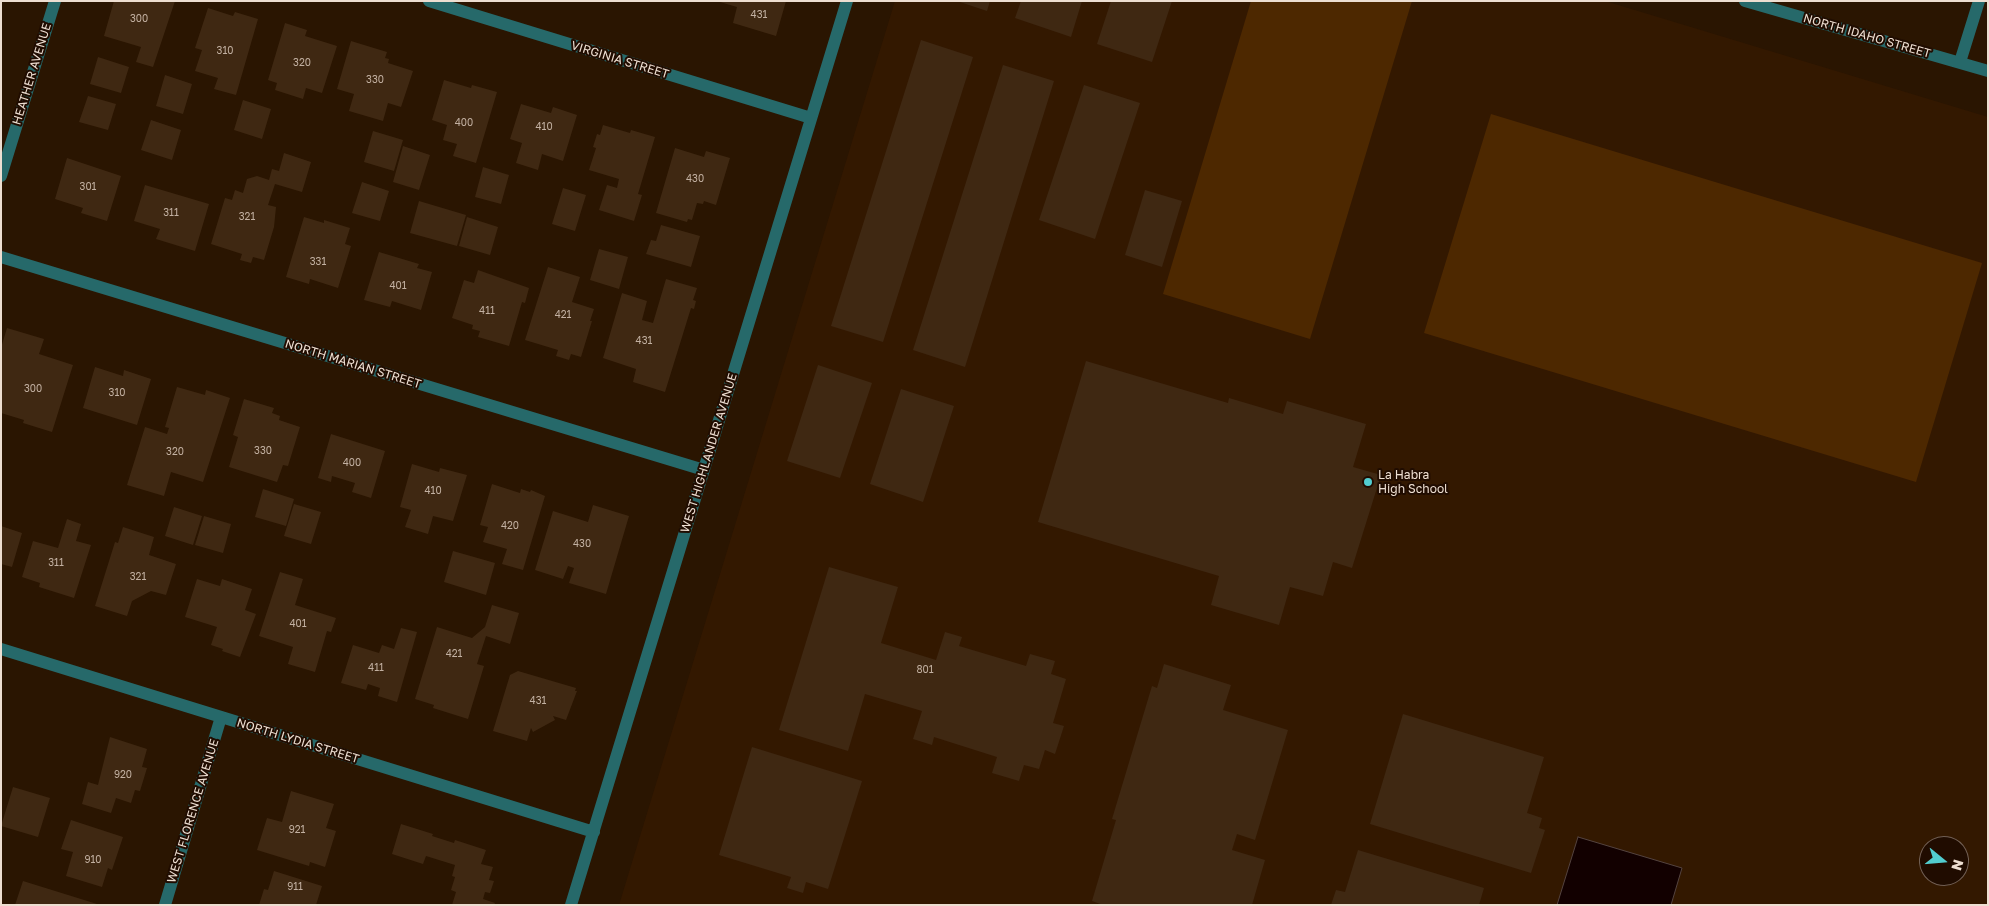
<!DOCTYPE html>
<html>
<head>
<meta charset="utf-8">
<style>
  body { margin:0 }
  #map { position:relative; width:1989px; height:906px; overflow:hidden; background:#2a1501; font-family:"Golos Text",sans-serif }
  canvas { display:block }
  .frame { position:absolute; inset:0; border:2px solid #edded1; pointer-events:none }
  .north { position:absolute; left:1919px; top:836px; width:50px; height:50px; box-sizing:border-box; background:#200c00; border:1px solid #726054; border-radius:50%; rotate:107deg; font-size:14px; font-weight:700; line-height:20px; text-align:center; color:#edded1 }
  .north::after { content:''; display:block; margin:auto; width:18px; height:22px; background:#52cdcf; clip-path:polygon(50% 0,100% 100%,50% 72%,0 100%) }
</style>
</head>
<body>
<div id="map">
<canvas width="1989" height="906"></canvas>
<div class="frame"></div>
<div class="north">N</div>
</div>
<script>
const ctx = document.querySelector('canvas').getContext('2d');
ctx.lineJoin = 'round';
function paint(path, color) { ctx.fillStyle = color; ctx.fill(path, 'evenodd'); }
const toPath = rows => new Path2D(rows.map(r => 'M' + r).join(''));
function stroke(path, color, width, dash) { ctx.strokeStyle = color; ctx.lineWidth = width; ctx.lineCap = dash ? 'butt' : 'round'; ctx.setLineDash(dash || []); ctx.stroke(path); }
function label(font, color, halo, rows, align = 'center') {
  ctx.font = font + ' "Golos Text",sans-serif'; ctx.lineWidth = 4; ctx.setLineDash([]); ctx.textBaseline = 'middle'; ctx.strokeStyle = halo; ctx.fillStyle = color; for (const [text, x, y, turn = 0] of rows) {
    ctx.save(); ctx.translate(x, y); ctx.rotate((+turn || 0) * Math.PI / 180); ctx.textAlign = isNaN(turn) ? turn : align; if (halo) ctx.strokeText(text, 0, 0); ctx.fillText(text, 0, 0); ctx.restore();
  }
}
paint(toPath([
  [895,1,1605,1,1988,117,1988,905,619,905],
  [1929,846,1959,846,1959,876,1929,876]
]), '#331800');
paint(toPath([
  [1251,1,1412,1,1310,339,1163,294],
  [1491,114,1982,263,1916,482,1424,333]
]), '#4d2800');
const water = toPath([
  [1578,837,1682,868,1671,905,1557,905,1578,837]
]);
paint(water, '#120000');
stroke(water, '#54433f', 1);
paint(toPath([
  [114,1,175,1,153,67,136,62,141,47,104,36],
  [786,1,776,36,733,23,737,7,720,2],
  [957,1,990,1,987,11],
  [1021,1,1082,1,1071,37,1015,18],
  [1111,1,1172,1,1152,62,1097,44],
  [208,8,233,16,235,12,258,19,236,95,214,89,218,78,195,71,202,50,195,48],
  [285,23,307,30,305,36,337,46,322,93,306,88,303,99,275,90,277,83,268,80],
  [921,40,973,57,883,342,831,326],
  [351,41,387,52,385,58,389,59,388,63,413,71,401,107,388,103,383,121,349,111,354,94,337,89],
  [98,57,129,67,121,93,90,84],
  [1003,65,1054,81,965,367,913,350],
  [165,75,192,84,183,114,156,106],
  [444,80,471,88,472,85,497,92,476,163,453,156,457,144,443,140,447,125,432,120],
  [1084,85,1140,103,1095,239,1039,220],
  [88,96,116,104,108,130,79,122],
  [243,100,271,109,262,139,234,130],
  [521,104,551,113,553,107,577,115,563,161,542,154,538,170,516,163,522,143,510,139],
  [151,120,181,130,172,160,141,150],
  [603,125,630,133,631,130,655,137,638,194,642,195,634,221,599,210,607,185,617,188,619,179,589,170,596,148,593,147,597,134,600,135],
  [373,131,403,140,394,171,364,162],
  [403,146,430,155,419,190,393,182],
  [675,148,704,157,706,151,730,158,716,205,704,201,703,204,697,203,692,220,688,219,687,222,656,213],
  [284,153,311,162,302,192,275,184,268,205,276,207,274,227,264,260,253,257,251,263,240,260,242,254,211,244,225,198,232,200,235,190,243,193,247,179,257,176,269,180,272,169,279,171],
  [67,158,121,176,107,221,81,213,83,208,55,199],
  [483,167,509,175,501,204,475,197],
  [362,182,389,191,380,221,352,213],
  [145,185,209,204,195,251,156,239,160,229,134,221],
  [563,188,586,195,575,231,552,224],
  [1145,190,1182,201,1162,267,1125,255],
  [419,201,466,215,457,246,410,233],
  [304,217,324,223,324,220,350,228,345,244,351,246,338,288,310,279,309,284,286,277],
  [467,217,498,227,490,255,459,246],
  [661,225,700,236,691,267,646,254,651,240,656,241],
  [599,249,628,257,619,289,590,280],
  [379,252,419,264,417,268,432,272,421,310,392,301,390,307,364,300],
  [548,267,580,277,572,302,594,309,590,321,592,321,581,357,571,354,569,360,556,356,558,350,525,340],
  [478,270,529,288,525,303,522,302,509,346,478,337,480,331,472,329,473,325,452,318,464,280,474,283],
  [666,279,697,288,693,300,696,301,694,309,691,308,665,392,633,382,636,369,603,358,622,293,647,301,642,320,653,323],
  [7,328,44,339,39,354,73,365,52,432,23,423,24,420,1,413,1,348],
  [1086,361,1228,403,1229,398,1283,414,1287,401,1366,424,1353,467,1381,475,1352,568,1333,562,1323,596,1290,587,1279,625,1211,605,1219,576,1038,522],
  [818,365,872,383,840,478,787,461],
  [95,367,123,376,124,370,151,379,137,425,83,408],
  [177,387,205,395,206,390,230,398,203,482,171,472,164,496,127,485,145,427,167,434,169,428,165,427],
  [901,389,954,406,923,502,870,484],
  [244,399,274,408,272,413,280,416,279,420,300,427,288,466,283,465,277,482,229,467,238,437,233,435],
  [331,434,385,451,371,498,352,492,355,483,332,476,331,482,318,478],
  [412,464,439,472,440,468,467,475,453,521,433,516,428,534,405,527,411,510,400,507],
  [492,484,520,493,521,489,530,492,531,490,545,496,523,570,502,564,507,549,483,542,488,527,480,525],
  [263,489,294,499,286,526,255,517],
  [294,504,321,512,311,544,284,536],
  [593,505,629,516,606,594,569,583,574,568,568,566,563,579,535,570,553,511,588,522],
  [174,507,202,516,193,545,165,536],
  [204,516,231,524,223,553,195,545],
  [67,519,81,524,76,541,91,545,74,598,39,587,40,583,22,577,33,541,58,548],
  [1,526,22,533,12,567,1,564],
  [123,527,154,537,149,555,176,564,166,595,151,591,132,601,127,616,95,606,115,542,118,543],
  [453,551,495,563,486,595,444,582],
  [829,567,898,587,881,643,936,660,945,632,962,637,959,646,1026,666,1030,654,1055,661,1051,674,1066,679,1053,723,1064,726,1055,754,1045,750,1039,769,1024,765,1019,781,992,773,997,757,934,737,932,745,913,739,922,711,865,694,848,751,779,730],
  [280,572,303,579,295,605,336,618,331,632,327,631,315,672,288,664,293,647,259,636],
  [197,579,220,586,222,579,252,589,245,610,256,614,240,657,222,651,223,649,211,645,217,627,185,617],
  [492,605,519,613,510,644,486,636,477,664,484,666,468,719,433,708,434,705,415,699,437,627,472,638,485,627],
  [401,628,417,632,397,702,378,696,380,688,368,684,366,690,341,683,353,645,379,653,382,645,394,649],
  [1164,664,1231,685,1223,710,1288,730,1255,840,1237,834,1232,850,1265,860,1252,905,1103,905,1092,901,1116,820,1112,819,1152,686,1157,688],
  [518,671,576,688,575,691,577,691,566,720,553,716,555,720,533,732,531,728,527,741,493,731,510,675],
  [1403,714,1544,757,1527,813,1542,818,1539,828,1545,830,1531,873,1370,824],
  [110,737,147,749,142,767,147,768,140,791,135,790,131,803,116,798,111,813,82,804,88,782,98,785],
  [752,747,862,781,828,889,806,882,803,893,787,888,791,877,719,855],
  [13,787,50,798,38,837,1,826],
  [291,791,334,804,326,828,336,831,325,867,310,862,309,866,257,850,267,818,282,822],
  [71,820,123,837,112,870,108,868,102,887,66,876,73,852,61,849],
  [401,824,433,834,432,836,454,843,455,840,486,850,481,864,493,867,489,880,494,881,490,893,485,892,483,899,495,903,494,905,452,905,456,892,451,890,455,877,452,876,455,865,426,856,423,864,392,854],
  [1358,850,1484,888,1479,905,1331,905,1336,890,1345,892],
  [274,871,322,886,316,905,259,905,264,889,268,890],
  [23,881,97,904,97,905,15,905]
]), '#3f2812');
stroke(toPath([
  [429,1,811,118],
  [1745,1,1988,71],
  [1960,62,1979,1],
  [1,176,55,1],
  [1,257,704,470],
  [1,649,594,832],
  [165,905,221,717],
  [571,905,847,1]
]), '#26696a', 12);
for (const [x, y, r, color] of [
  [1368,482,5,"#52cdcf"]
]) { const dot = new Path2D(); dot.arc(x, y, r, 0, 2 * Math.PI); ctx.fillStyle = color; ctx.fill(dot); stroke(dot, '#200c00', 2); }
label('10px', '#c2b0a1', null, [
  ["431",759,15],
  ["300",139,19],
  ["310",225,51],
  ["320",302,63],
  ["330",375,80],
  ["400",464,123],
  ["410",544,127],
  ["430",695,179],
  ["301",88,187],
  ["311",171,213],
  ["321",247,217],
  ["331",318,262],
  ["401",398,286],
  ["411",487,311],
  ["421",563,315],
  ["431",644,341],
  ["300",33,389],
  ["310",117,393],
  ["330",263,451],
  ["320",175,452],
  ["400",352,463],
  ["410",433,491],
  ["420",510,526],
  ["430",582,544],
  ["311",56,563],
  ["321",138,577],
  ["401",298,624],
  ["421",454,654],
  ["411",376,668],
  ["801",925,670],
  ["431",538,701],
  ["920",123,775],
  ["921",297,830],
  ["910",93,860],
  ["911",295,887]
]);
label('12px', '#edded1', '#200c00', [
  ["NORTH IDAHO STREET",1867,36,16],
  ["VIRGINIA STREET",620,60,17],
  ["HEATHER AVENUE",32,74,-73],
  ["NORTH MARIAN STREET",353,364,17],
  ["WEST HIGHLANDER AVENUE",709,453,-73],
  ["NORTH LYDIA STREET",298,741,17],
  ["WEST FLORENCE AVENUE",193,811,-73]
]);
label('12px', '#edded1', '#200c00', [
  ["La Habra",1378,475],
  ["High School",1378,489]
], 'left');
</script>
</body>
</html>
